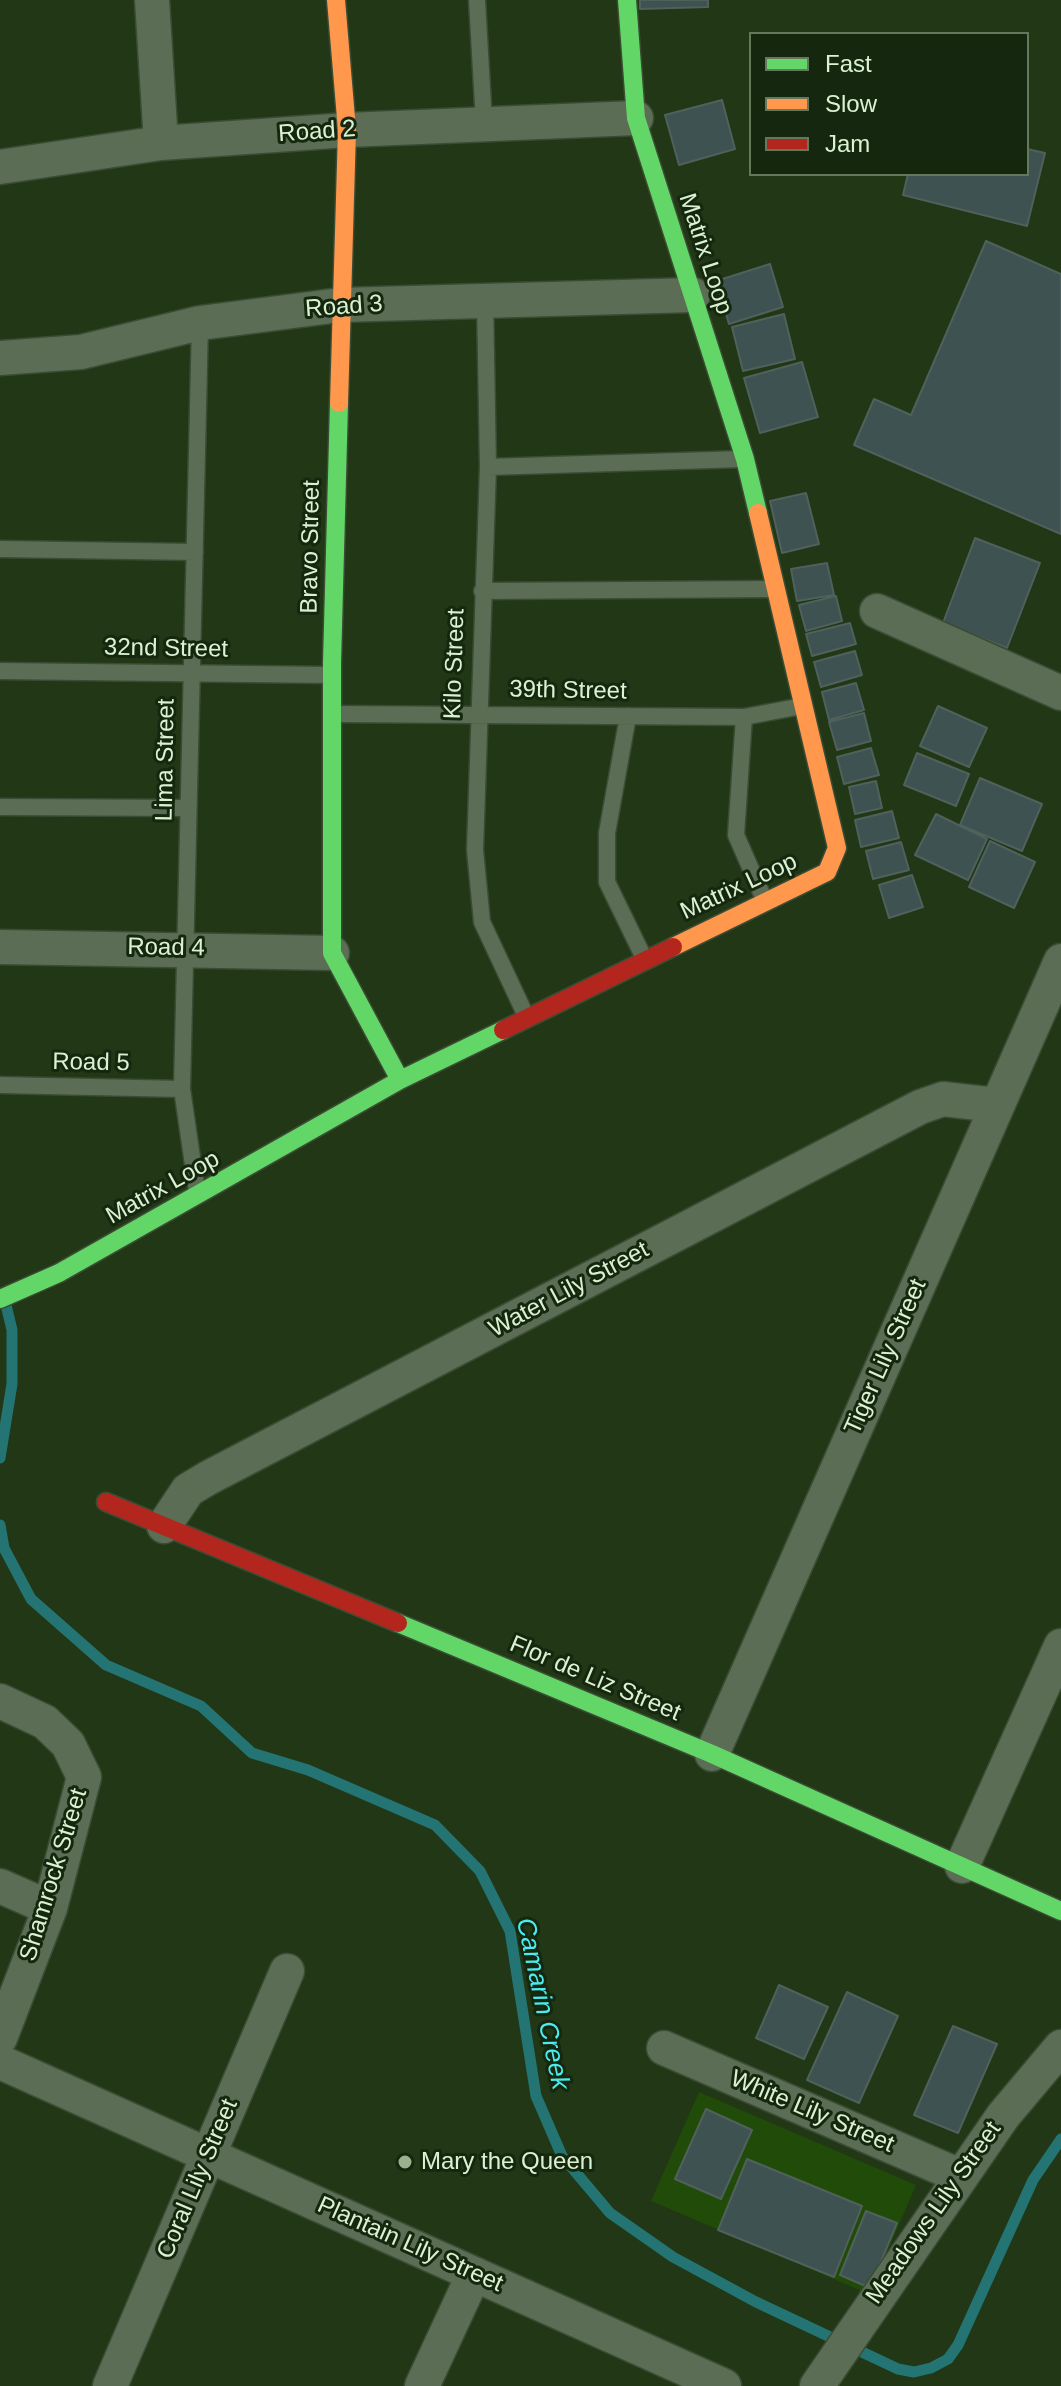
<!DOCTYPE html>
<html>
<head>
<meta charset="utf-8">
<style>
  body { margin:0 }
  #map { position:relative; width:1061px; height:2386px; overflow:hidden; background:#213715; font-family:Arial,sans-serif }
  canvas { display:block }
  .legend { position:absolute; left:749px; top:32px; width:280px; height:144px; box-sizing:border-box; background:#15270e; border:2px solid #64785c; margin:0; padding:10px 14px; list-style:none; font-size:24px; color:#daf2d1 }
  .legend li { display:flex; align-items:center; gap:16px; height:40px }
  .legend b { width:40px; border:2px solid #64785c }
</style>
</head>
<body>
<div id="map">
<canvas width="1061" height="2386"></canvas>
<ul class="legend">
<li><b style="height:10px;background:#63d668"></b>Fast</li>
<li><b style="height:10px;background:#ff974d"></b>Slow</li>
<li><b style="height:10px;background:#b3261e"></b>Jam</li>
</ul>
</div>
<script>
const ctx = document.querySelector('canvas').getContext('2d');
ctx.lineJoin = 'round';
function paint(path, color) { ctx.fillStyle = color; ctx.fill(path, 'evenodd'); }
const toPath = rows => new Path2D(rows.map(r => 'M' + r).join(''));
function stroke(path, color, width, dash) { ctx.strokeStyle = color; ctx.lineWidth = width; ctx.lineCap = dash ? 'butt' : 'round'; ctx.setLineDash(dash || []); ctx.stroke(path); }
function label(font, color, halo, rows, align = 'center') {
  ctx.font = font + ' Arial,sans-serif'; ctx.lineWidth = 6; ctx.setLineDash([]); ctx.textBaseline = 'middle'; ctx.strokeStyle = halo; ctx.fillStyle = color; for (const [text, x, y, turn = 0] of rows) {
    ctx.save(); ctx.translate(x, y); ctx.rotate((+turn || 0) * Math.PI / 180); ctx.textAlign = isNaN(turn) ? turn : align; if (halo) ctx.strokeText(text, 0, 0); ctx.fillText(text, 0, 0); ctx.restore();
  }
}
paint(toPath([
  [699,2092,916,2185,869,2294,651,2201]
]), '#204b08');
stroke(toPath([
  [0,1458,12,1384,12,1330,6,1305],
  [0,1525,4,1548,31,1599,106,1665,201,1706,252,1753,308,1770,435,1825,480,1871,510,1931,536,2096,562,2156,610,2213,673,2257,756,2302,898,2369,914,2372,931,2368,948,2359,958,2345,1033,2180,1061,2139]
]), '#237473', 11);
const building = toPath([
  [640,0,708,0,708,7,640,9,640,0],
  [722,100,735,149,679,165,665,115,722,100],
  [1027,149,1045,153,1027,226,903,195,908,174,1027,174,1027,149],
  [986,241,1061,274,1061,534,854,445,874,399,911,415,986,241],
  [770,264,783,307,729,324,716,281,770,264],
  [784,314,795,359,743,371,732,327,784,314],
  [802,362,818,417,760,433,744,378,802,362],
  [806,493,819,544,782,553,770,501,806,493],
  [975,538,1040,563,1007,648,943,623,975,538],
  [827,563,834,595,797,601,791,569,827,563],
  [836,596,842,621,806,631,799,605,836,596],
  [850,623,856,644,812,656,806,634,850,623],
  [855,651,862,675,821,687,814,662,855,651],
  [856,683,864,710,829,720,822,692,856,683],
  [938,706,987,728,969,767,920,746,938,706],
  [864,713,871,741,837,750,829,722,864,713],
  [871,748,879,775,844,784,837,757,871,748],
  [917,753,969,774,956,806,904,785,917,753],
  [980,778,1042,804,1022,851,960,825,980,778],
  [876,781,882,808,855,814,849,787,876,781],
  [892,811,899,838,861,847,855,820,892,811],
  [936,814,987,839,968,880,915,855,936,814],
  [990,841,1035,862,1014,908,969,887,990,841],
  [901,842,909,870,873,879,866,851,901,842],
  [912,875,923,907,889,918,879,885,912,875],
  [779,1985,828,2007,804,2059,756,2038,779,1985],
  [847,1992,898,2016,859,2103,807,2080,847,1992],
  [953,2026,997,2044,958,2133,914,2115,953,2026],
  [706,2109,752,2130,721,2199,675,2179,706,2109],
  [747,2159,862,2206,834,2277,718,2230,747,2159],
  [866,2211,897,2223,870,2288,840,2275,866,2211]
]);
paint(building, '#3e5252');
stroke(building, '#50615c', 2);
const lane = toPath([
  [477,0,484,123],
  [485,300,488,467,475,850,482,922,527,1018],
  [488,467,743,459],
  [0,549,195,552],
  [482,591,772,589],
  [0,671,330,675],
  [334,714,744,717,802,706],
  [628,716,607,833,607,882,644,958],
  [744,717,736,835,764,899],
  [0,807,188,808],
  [0,1085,182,1089],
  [197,1192,182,1089,200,323]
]);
const street = toPath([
  [152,0,161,143],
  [0,167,161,143,347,130,636,118],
  [0,358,81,352,200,323,340,305,693,295],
  [877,611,1061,693],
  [0,947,332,953],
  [164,1526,188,1490,208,1478,920,1107,943,1099,996,1105],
  [0,1701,45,1722,68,1744,84,1777,50,1908,0,2038],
  [712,1754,1061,961],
  [962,1866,1061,1646],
  [0,1886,50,1908],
  [664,2048,960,2176],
  [0,2062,724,2386],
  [110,2386,287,1971],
  [422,2386,474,2274],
  [817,2386,1003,2116,1061,2047]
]);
const fast = toPath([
  [627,0,636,118,745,459,758,513],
  [339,403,332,663,332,953,400,1080],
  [0,1299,59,1273,400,1080,503,1030],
  [398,1623,712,1754,1061,1911]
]);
const slow = toPath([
  [336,0,347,130,339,403],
  [673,947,827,872,837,848,758,513]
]);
const jam = toPath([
  [503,1030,673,947],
  [106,1502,398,1623]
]);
stroke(lane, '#3b4c34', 19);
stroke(street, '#3b4c34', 37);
stroke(fast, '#3b4c34', 21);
stroke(slow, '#3b4c34', 21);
stroke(jam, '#3b4c34', 21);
stroke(lane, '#5c6d55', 16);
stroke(street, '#5c6d55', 34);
stroke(fast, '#63d668', 18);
stroke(slow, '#ff974d', 18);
stroke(jam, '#b3261e', 18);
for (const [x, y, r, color] of [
  [405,2162,8,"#99b18f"]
]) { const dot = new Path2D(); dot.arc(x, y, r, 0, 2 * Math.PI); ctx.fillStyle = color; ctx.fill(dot); stroke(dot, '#15270e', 3); }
label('24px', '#daf2d1', '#15270e', [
  ["Road 2",317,132,-4],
  ["Matrix Loop",705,254,72],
  ["Road 3",344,307,-4],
  ["Bravo Street",311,547,-89],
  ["32nd Street",166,649,1],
  ["Kilo Street",455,664,-88],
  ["39th Street",568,691,1],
  ["Lima Street",166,760,-89],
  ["Matrix Loop",739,887,-25],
  ["Road 4",166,948,1],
  ["Road 5",91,1063,1],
  ["Matrix Loop",163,1188,-29],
  ["Water Lily Street",569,1290,-28],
  ["Tiger Lily Street",886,1357,-66],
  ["Flor de Liz Street",595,1679,23],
  ["Shamrock Street",54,1875,-73],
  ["White Lily Street",812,2112,23],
  ["Coral Lily Street",198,2179,-67],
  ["Meadows Lily Street",934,2213,-55],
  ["Plantain Lily Street",410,2245,24]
]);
label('24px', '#daf2d1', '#15270e', [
  ["Mary the Queen",421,2162]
], 'left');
label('italic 26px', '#4aecf0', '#15270e', [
  ["Camarin Creek",542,2004,78]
]);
</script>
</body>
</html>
